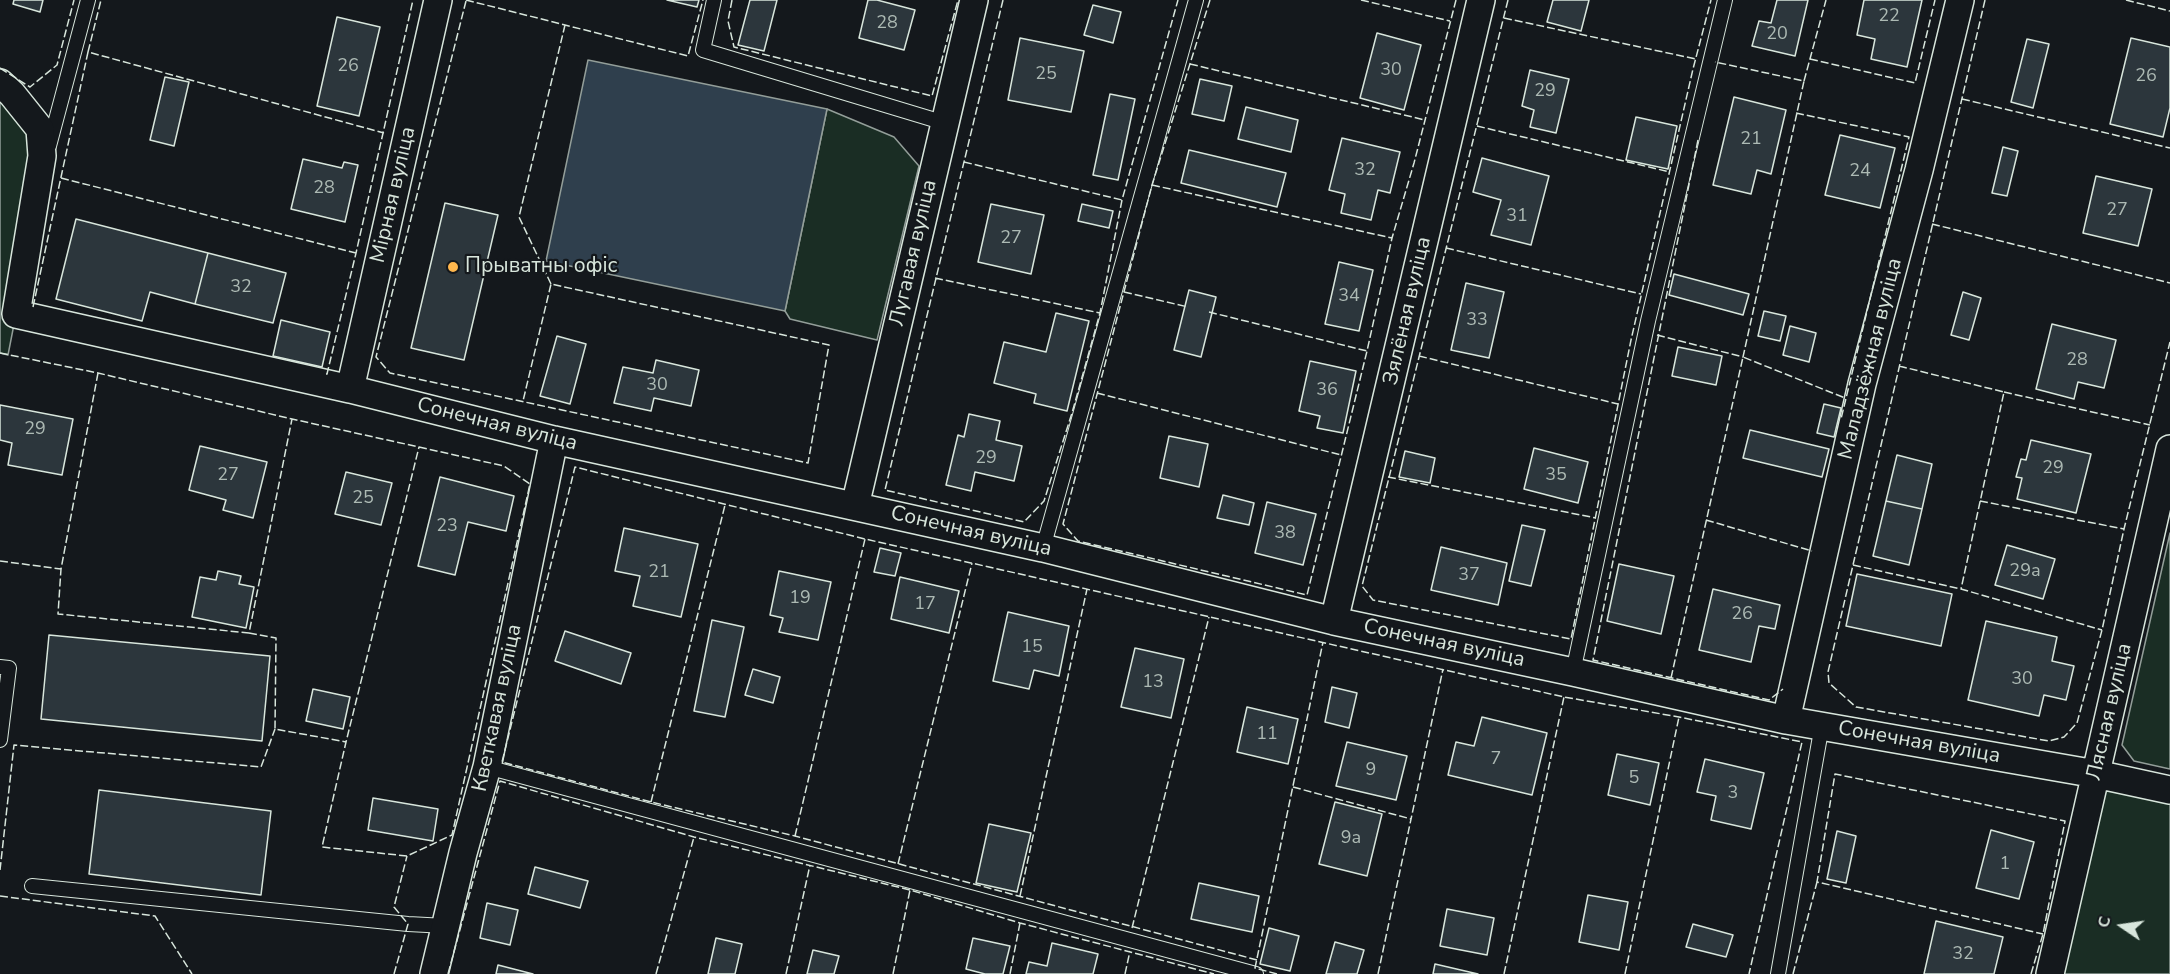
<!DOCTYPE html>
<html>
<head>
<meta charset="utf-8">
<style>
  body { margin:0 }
  #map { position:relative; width:2170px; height:974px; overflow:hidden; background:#14181c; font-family:"Nunito Sans",sans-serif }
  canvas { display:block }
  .north { position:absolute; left:2092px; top:896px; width:60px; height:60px; -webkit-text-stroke:4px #14181c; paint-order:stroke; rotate:283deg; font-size:16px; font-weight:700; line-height:24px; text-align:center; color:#d8e6dc }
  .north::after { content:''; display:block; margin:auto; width:21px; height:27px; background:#d8e6dc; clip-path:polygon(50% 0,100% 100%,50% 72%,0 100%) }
</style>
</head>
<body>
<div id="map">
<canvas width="2170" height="974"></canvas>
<div class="north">С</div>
</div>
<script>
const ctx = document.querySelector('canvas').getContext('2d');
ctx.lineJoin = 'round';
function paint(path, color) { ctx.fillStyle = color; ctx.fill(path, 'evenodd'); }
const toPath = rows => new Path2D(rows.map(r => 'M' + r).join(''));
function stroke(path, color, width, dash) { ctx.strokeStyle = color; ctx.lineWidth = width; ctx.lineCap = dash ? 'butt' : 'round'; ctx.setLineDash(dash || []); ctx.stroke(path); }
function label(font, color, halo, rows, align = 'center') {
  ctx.font = font + ' "Nunito Sans",sans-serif'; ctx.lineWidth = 4.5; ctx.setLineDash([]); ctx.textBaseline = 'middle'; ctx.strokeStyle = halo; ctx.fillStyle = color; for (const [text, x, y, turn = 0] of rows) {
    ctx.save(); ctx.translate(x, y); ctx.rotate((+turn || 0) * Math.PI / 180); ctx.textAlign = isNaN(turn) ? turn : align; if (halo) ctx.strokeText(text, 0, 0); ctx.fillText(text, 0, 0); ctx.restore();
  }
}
const green = toPath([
  [0,87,40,129,16,314,8,355,0,353,0,87],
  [827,109,894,137,919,166,877,340,790,319,785,311,827,109],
  [2170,533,2170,769,2134,761,2122,745,2170,533],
  [2096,774,2170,790,2170,974,2050,974,2096,774]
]);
paint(green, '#1a2d24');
stroke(green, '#939e99', 1.5);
const water = toPath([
  [588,60,827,109,785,311,546,261,588,60]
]);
paint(water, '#2f3f4d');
stroke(water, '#939e99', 1.5);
const building = toPath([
  [14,0,43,0,40,12,13,4,14,0],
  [667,0,699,0,697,7,667,0],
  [750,0,777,0,764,51,738,45,750,0],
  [868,0,877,0,915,10,904,50,859,38,868,0],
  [1553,0,1589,0,1581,31,1547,22,1553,0],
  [1777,0,1808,0,1795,56,1752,46,1759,21,1771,23,1777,0],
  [1864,0,1922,0,1907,67,1871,59,1875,39,1857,35,1864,0],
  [1093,5,1121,12,1113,43,1084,35,1093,5],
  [337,17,380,27,359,116,317,106,337,17],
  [1377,33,1421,45,1404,110,1360,98,1377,33],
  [1020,38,1084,51,1071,112,1008,100,1020,38],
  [2131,38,2170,47,2170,108,2163,137,2110,124,2131,38],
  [2027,39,2049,44,2033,108,2011,102,2027,39],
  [1530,70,1569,79,1556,133,1530,127,1534,110,1522,106,1530,70],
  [165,77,189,82,174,146,150,140,165,77],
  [1200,79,1232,86,1224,121,1192,114,1200,79],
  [1110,94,1135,99,1118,180,1093,175,1110,94],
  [1734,97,1786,110,1771,174,1757,170,1751,194,1713,185,1734,97],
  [1246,107,1298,120,1291,152,1238,139,1246,107],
  [1636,117,1677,126,1668,169,1626,160,1636,117],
  [1840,135,1895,148,1880,208,1825,195,1840,135],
  [1342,138,1400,152,1390,193,1378,190,1371,220,1341,213,1345,194,1329,190,1342,138],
  [2003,147,2018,151,2007,196,1992,193,2003,147],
  [1189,150,1286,173,1277,207,1181,183,1189,150],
  [1482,158,1549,176,1531,245,1491,235,1501,200,1473,192,1482,158],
  [303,159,342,168,344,162,358,165,345,222,291,209,303,159],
  [2096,176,2152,189,2138,246,2083,233,2096,176],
  [445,203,498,215,464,360,411,348,445,203],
  [991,204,1044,215,1031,274,978,262,991,204],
  [1082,204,1113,211,1109,228,1078,221,1082,204],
  [76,219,208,253,195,304,150,292,142,321,56,299,76,219],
  [208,253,286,273,273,323,195,304,208,253],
  [1339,262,1373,270,1359,331,1325,324,1339,262],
  [1674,274,1749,294,1743,315,1669,295,1674,274],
  [1466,283,1504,292,1489,358,1451,350,1466,283],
  [1189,290,1216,297,1201,357,1174,350,1189,290],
  [1963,292,1981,298,1969,340,1951,335,1963,292],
  [1764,311,1786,316,1780,341,1758,336,1764,311],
  [1056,313,1089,321,1067,411,1034,403,1036,394,994,383,1004,342,1046,352,1056,313],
  [281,320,330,332,322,367,273,356,281,320],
  [2052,324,2116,340,2104,388,2078,382,2074,399,2036,389,2052,324],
  [1790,326,1816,333,1809,362,1783,355,1790,326],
  [557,336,586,344,570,404,540,396,557,336],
  [1678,347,1722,356,1716,385,1672,376,1678,347],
  [656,360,699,370,691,406,654,398,651,411,614,403,623,367,653,373,656,360],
  [1310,361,1356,371,1343,433,1317,428,1320,416,1299,411,1310,361],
  [1824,404,1841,408,1834,437,1817,433,1824,404],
  [0,405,73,419,62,475,8,465,12,443,0,440,0,405],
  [969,414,1000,421,996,440,1022,446,1014,481,975,472,971,491,946,485,958,435,964,437,969,414],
  [1750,430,1829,449,1822,477,1743,458,1750,430],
  [1169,436,1208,444,1199,487,1160,478,1169,436],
  [2031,440,2091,454,2076,513,2017,499,2022,478,2016,477,2021,459,2026,460,2031,440],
  [200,446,267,462,253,518,223,510,226,500,189,490,200,446],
  [1534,448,1588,462,1578,503,1524,489,1534,448],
  [1405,451,1435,458,1430,483,1399,477,1405,451],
  [1897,455,1932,464,1922,509,1886,501,1897,455],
  [346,472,392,483,381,525,335,514,346,472],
  [440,477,514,496,506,531,468,522,455,575,418,566,440,477],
  [1223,495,1254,503,1249,525,1217,518,1223,495],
  [1886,501,1922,509,1909,565,1873,556,1886,501],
  [1267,502,1316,514,1303,565,1255,553,1267,502],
  [1522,525,1545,530,1531,586,1509,581,1522,525],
  [624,528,698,544,681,617,633,606,640,576,615,571,624,528],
  [2007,545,2055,559,2043,599,1995,585,2007,545],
  [1441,547,1507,563,1498,605,1431,590,1441,547],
  [880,548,901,553,895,576,874,572,880,548],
  [1619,564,1674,576,1661,634,1607,621,1619,564],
  [218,571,241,576,239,584,254,587,246,628,192,617,200,577,216,580,218,571],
  [779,571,831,582,818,640,779,632,783,618,770,615,779,571],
  [1857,574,1952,594,1941,646,1846,626,1857,574],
  [900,577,959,591,949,633,891,619,900,577],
  [1713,589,1780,605,1775,629,1759,626,1751,662,1699,650,1713,589],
  [1008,612,1069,626,1059,676,1034,670,1029,689,993,681,1008,612],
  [712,620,744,627,725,717,694,711,712,620],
  [1986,621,2057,637,2052,661,2074,666,2066,700,2044,695,2039,716,1968,700,1986,621],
  [565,631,631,653,621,684,555,661,565,631],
  [49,635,270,656,262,741,41,719,49,635],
  [1135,648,1184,659,1171,718,1121,707,1135,648],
  [753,669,780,677,773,703,745,695,753,669],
  [1332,687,1357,693,1349,728,1325,722,1332,687],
  [313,689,350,697,343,729,306,721,313,689],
  [1247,707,1298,719,1288,764,1237,752,1247,707],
  [1482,717,1547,733,1532,795,1448,775,1456,742,1474,746,1482,717],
  [1347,742,1407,756,1396,800,1336,786,1347,742],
  [1617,754,1659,763,1650,805,1608,795,1617,754],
  [1705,759,1764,773,1751,829,1711,820,1716,796,1697,792,1705,759],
  [99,790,271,811,261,895,89,874,99,790],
  [373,798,438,809,433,841,368,830,373,798],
  [1335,802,1382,814,1367,876,1319,864,1335,802],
  [989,824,1031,833,1017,892,976,883,989,824],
  [1991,830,2034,842,2019,899,1976,888,1991,830],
  [1837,831,1856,836,1846,883,1827,879,1837,831],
  [535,867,588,881,580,908,528,894,535,867],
  [1199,883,1259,896,1252,932,1191,919,1199,883],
  [1588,895,1628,902,1619,950,1579,942,1588,895],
  [487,903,518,910,510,945,480,938,487,903],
  [1447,909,1494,918,1487,955,1440,946,1447,909],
  [1936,921,2003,937,1994,974,1924,974,1936,921],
  [1693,924,1733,935,1726,957,1686,947,1693,924],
  [1269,928,1299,936,1290,971,1260,964,1269,928],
  [716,938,742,944,735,974,708,974,716,938],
  [973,938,1010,946,1003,974,985,974,966,969,973,938],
  [1335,942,1364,950,1357,974,1326,974,1335,942],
  [1052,943,1098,954,1093,974,1026,974,1029,962,1047,966,1052,943],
  [813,950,839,956,834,974,807,974,813,950],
  [1435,964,1478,974,1433,974,1435,964],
  [498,965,533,974,496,974,498,965]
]);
paint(building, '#2c363c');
stroke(building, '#d8e6dc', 1.5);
const lane = toPath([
  [714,0,703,50,945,123],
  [49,146,88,0],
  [1043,548,1196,0],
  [0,667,9,668,0,740],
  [1573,672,1648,321,1725,0],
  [487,767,1256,974],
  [32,886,408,924,446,926],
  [1778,974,1822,725]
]);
const street = toPath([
  [0,83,12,94,40,129,42,156,16,314,350,389,554,440,1043,548,1334,621,1573,672,1786,720,2096,774,2170,790],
  [350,389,438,0],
  [855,506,974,0],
  [1334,621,1481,0],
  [1786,720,1862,384,1919,170,1960,0],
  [434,974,463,853,487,767,554,440],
  [2050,974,2170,449]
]);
stroke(lane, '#d8e6dc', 16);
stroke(street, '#d8e6dc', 30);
stroke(lane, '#14181c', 14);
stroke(street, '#14181c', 27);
stroke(toPath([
  [466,0,688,56,703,0],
  [732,0,728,21,734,47,932,96,958,0],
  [1003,0,885,490,1024,522,1044,501,1072,413,1100,313,1122,200,1178,0],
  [1210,0,1152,185,1063,524,1078,541,1307,595,1367,351,1392,238,1414,163,1456,0],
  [1361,0,1450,21],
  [1508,0,1362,586,1373,600,1571,639,1631,340,1693,69,1711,0],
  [1985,0,1828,672,1829,683,1856,707,2049,741,2064,737,2077,723,2102,630,2124,529,2170,342],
  [2126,0,2170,11],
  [466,1,376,357,390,373,808,463,829,345,551,284,523,401],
  [1504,18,1696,59],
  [88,52,101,0],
  [1810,59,1915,83,1935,0],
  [1190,64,1425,120],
  [0,68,30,87,57,65,74,0],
  [1804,81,1826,0],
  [1962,99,2170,148],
  [1796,113,1909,137,1841,419],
  [1477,126,1670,172],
  [1698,140,1593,660,1769,700,1783,689],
  [964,162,1122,200],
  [61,178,356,253],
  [1152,185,1392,238],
  [1932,224,2170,283],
  [1446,248,1641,294],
  [935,278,1100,313],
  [551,284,519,217,565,25],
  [1124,292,1188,307],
  [33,307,88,52,384,133],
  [1209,312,1367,351],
  [1657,335,1743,357,1804,81,1715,62],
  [0,353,98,373,292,419,419,447],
  [1419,356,1618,404],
  [1899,366,2004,392,1961,589],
  [98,373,61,569,58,614,249,633,292,419],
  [326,374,327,374,356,253,413,0],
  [2004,392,2150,425],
  [1097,393,1341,455],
  [419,447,504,466,530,484,452,835,407,856,322,847,346,742,419,447],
  [1388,477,1596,518],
  [1980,501,2124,529],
  [1706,520,1812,551],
  [0,561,61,569],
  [1853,565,1961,589,2102,630],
  [249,633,276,638,275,729,346,742],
  [1671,678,1743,357,1845,398],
  [1293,787,1411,819],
  [651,802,725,505],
  [795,836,865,539],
  [898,864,972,563],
  [0,870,14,745,261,767,275,729],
  [0,896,155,916,192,974],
  [1020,896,1087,589],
  [1132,928,1209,617],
  [1257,960,795,836,651,802,502,762,575,467,865,539,1564,697,1679,717,1802,742,1749,974],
  [394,974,408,924,394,907,407,856],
  [448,974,500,781,694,837,910,890,1020,923,1214,974],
  [656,974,694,837],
  [786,974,810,865],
  [893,974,910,890],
  [1010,974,1020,923],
  [1125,974,1130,951],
  [1277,974,1255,968,1323,642],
  [1378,974,1443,669],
  [1504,974,1564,697],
  [1625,974,1679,717],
  [1793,974,1817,882],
  [2031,974,2043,934,2065,821,1835,774,1817,882,2043,934]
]), '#d8e6dc', 1.5, [8, 3]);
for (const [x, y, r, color] of [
  [453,267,6,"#ffb74d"]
]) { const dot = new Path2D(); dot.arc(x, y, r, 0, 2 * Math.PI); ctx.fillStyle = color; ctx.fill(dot); stroke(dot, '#14181c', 2); }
label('18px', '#adbab4', null, [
  ["22",1889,17],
  ["28",887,24],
  ["20",1777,35],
  ["26",348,67],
  ["30",1391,71],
  ["25",1046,75],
  ["26",2146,77],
  ["29",1545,92],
  ["21",1751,140],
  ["32",1365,171],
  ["24",1860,172],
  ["28",324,189],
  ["27",2117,211],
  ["31",1517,217],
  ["27",1011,239],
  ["32",241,288],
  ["34",1349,297],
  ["33",1477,321],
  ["28",2077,361],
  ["30",657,386],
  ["36",1327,391],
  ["29",35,430],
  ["29",986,459],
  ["29",2053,469],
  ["27",228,476],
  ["35",1556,476],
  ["25",363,499],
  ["23",447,527],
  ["38",1285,534],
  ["29а",2025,572],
  ["21",659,573],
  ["37",1469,576],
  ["19",800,599],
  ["17",925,605],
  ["26",1742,615],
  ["15",1032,648],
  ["30",2022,680],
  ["13",1153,683],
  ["11",1267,735],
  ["7",1496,760],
  ["9",1371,771],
  ["5",1634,779],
  ["3",1733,794],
  ["9а",1351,839],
  ["1",2005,865],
  ["32",1963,955]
]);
label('21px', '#d8e6dc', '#14181c', [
  ["Мірная вуліца",394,195,-77],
  ["Лугавая вуліца",914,253,-77],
  ["Зялёная вуліца",1408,311,-77],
  ["Маладзёжная вуліца",1871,359,-76],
  ["Сонечная вуліца",497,425,14],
  ["Сонечная вуліца",971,532,13],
  ["Сонечная вуліца",1444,644,12],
  ["Кветкавая вуліца",498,708,-78],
  ["Лясная вуліца",2110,712,-77],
  ["Сонечная вуліца",1919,743,10]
]);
label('21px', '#d8e6dc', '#14181c', [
  ["Прыватны офіс",465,267]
], 'left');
</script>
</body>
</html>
